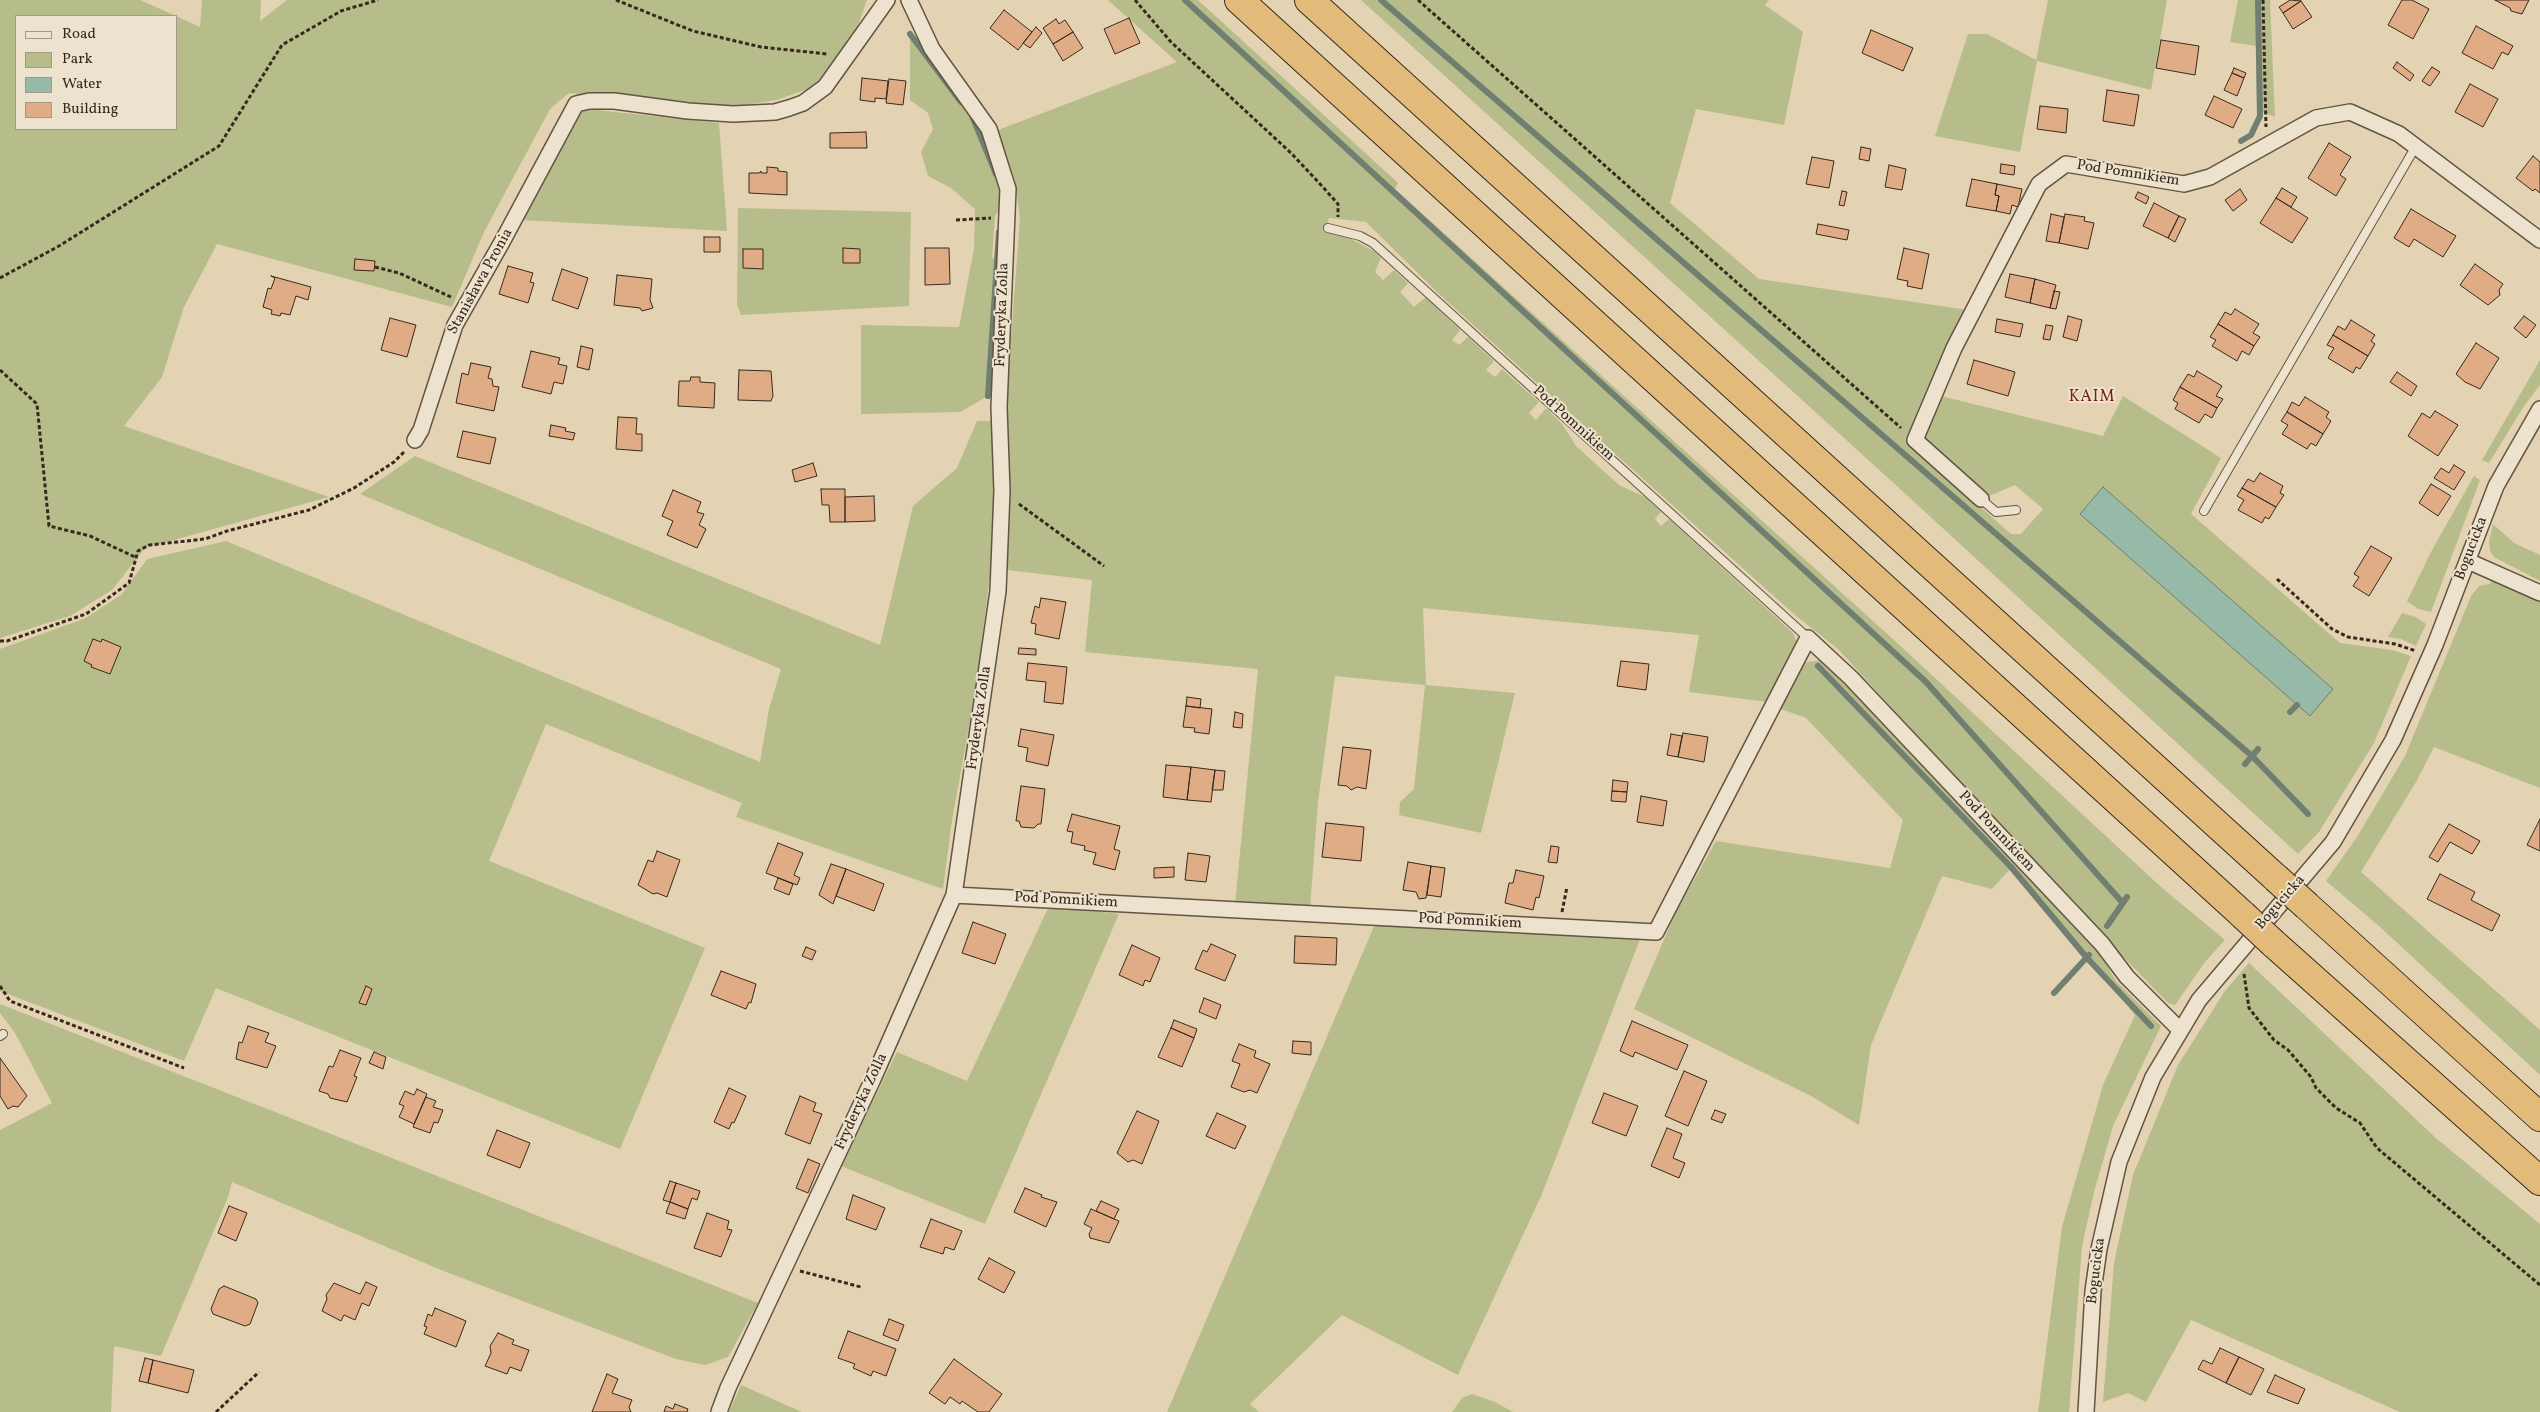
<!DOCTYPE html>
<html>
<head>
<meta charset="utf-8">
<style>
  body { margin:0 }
  #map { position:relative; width:2540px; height:1412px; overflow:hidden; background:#e4d3b2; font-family:Vollkorn,serif }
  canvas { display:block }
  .legend { position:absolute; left:15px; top:15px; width:162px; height:115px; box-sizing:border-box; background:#ede2cd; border:1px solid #a59887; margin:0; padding:6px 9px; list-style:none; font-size:15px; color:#38291e }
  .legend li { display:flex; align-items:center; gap:10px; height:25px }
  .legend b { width:25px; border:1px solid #a59887 }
</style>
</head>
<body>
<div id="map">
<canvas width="2540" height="1412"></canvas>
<ul class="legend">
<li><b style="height:6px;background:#ede2cd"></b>Road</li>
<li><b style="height:14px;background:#b6bc8a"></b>Park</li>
<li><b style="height:14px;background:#96b9a8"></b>Water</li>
<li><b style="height:14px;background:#e0ac86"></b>Building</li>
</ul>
</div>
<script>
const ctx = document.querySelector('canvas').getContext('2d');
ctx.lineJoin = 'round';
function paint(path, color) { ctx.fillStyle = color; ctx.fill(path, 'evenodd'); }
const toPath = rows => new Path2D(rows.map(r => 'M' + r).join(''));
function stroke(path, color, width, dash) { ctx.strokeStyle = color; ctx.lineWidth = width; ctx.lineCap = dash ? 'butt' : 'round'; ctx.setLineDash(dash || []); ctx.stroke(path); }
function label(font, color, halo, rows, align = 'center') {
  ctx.font = font + ' Vollkorn,serif'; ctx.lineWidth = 4; ctx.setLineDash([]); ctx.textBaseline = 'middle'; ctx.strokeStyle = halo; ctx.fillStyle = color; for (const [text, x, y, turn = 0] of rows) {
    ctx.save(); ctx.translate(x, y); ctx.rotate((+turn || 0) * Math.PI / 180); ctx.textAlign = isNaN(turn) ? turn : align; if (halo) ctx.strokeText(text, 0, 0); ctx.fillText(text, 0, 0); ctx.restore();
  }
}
paint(toPath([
  [0,0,140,0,176,16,16,16,16,129,176,129,176,16,200,27,202,0,261,0,260,21,287,0,867,0,855,34,830,68,811,88,776,100,726,108,569,93,550,109,484,232,452,307,217,244,184,307,162,377,124,426,329,497,145,548,112,590,70,616,0,638],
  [1108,0,1198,0,1398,183,1395,189,1894,640,2161,887,2225,940,2205,962,2175,1005,2168,1003,2071,903,1838,649,1795,615,1613,452,1438,293,1366,222,1329,218,1325,232,1347,237,1374,251,1381,258,1375,272,1383,280,1394,270,1408,283,1400,292,1414,307,1426,297,1460,330,1452,340,1459,345,1468,337,1494,361,1486,370,1495,377,1502,369,1539,402,1529,413,1536,420,1546,408,1563,425,1576,446,1619,485,1645,497,1661,512,1655,519,1661,526,1669,519,1793,633,1797,643,1795,650,1768,702,1689,692,1699,635,1423,608,1426,685,1515,693,1481,833,1399,815,1400,802,1414,789,1425,685,1335,676,1318,802,1310,908,1235,904,1258,669,1085,652,1092,580,991,568,975,694,952,820,943,889,736,817,742,803,546,724,489,861,705,948,620,1149,216,988,184,1061,0,991,0,649,86,618,122,594,147,559,226,541,760,762,769,709,781,669,360,494,415,456,880,645,913,506,957,468,977,421,993,421,1008,483,1007,391,1020,219,1015,180,998,130,1177,62],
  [1361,0,1769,0,1765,5,1803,32,1784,125,1696,109,1670,203,1759,279,1968,310,1905,440,2011,534,2021,534,2043,509,2015,485,1989,496,1921,436,1941,396,2103,436,2123,396,2221,458,2191,514,2340,643,2392,650,2411,656,2374,743,2319,832,2298,854,1887,477],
  [2048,0,2167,0,2151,90,2037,61,2020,152,1935,136,1968,34,1987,34,2036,60],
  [2238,0,2270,0,2275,117,2257,110,2256,46,2230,42],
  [910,34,976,122,1002,189,1000,209,995,216,992,257,997,262,988,396,960,412,861,414,861,325,959,327,974,249,975,209,951,188,928,176,921,152,933,129,928,113,910,100],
  [586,109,719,123,727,231,521,220,564,123],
  [738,208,911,212,909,306,741,315,737,304],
  [2540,360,2540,385,2524,406,2489,463,2482,460],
  [2474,476,2480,480,2431,612,2418,609,2407,601,2432,550],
  [2493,524,2514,543,2540,555,2540,581,2494,557,2490,551,2489,542],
  [2492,581,2540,602,2540,788,2434,747,2416,782,2361,872,2540,1030,2540,1075,2379,926,2326,881,2357,837,2405,756,2471,596,2479,586,2489,584],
  [2402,613,2416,617,2426,624,2416,646,2401,639,2388,637],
  [1823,660,1847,682,2098,951,2116,981,2161,1026,2113,1126,2094,1192,2082,1246,2069,1412,2038,1412,2062,1227,2103,1085,2135,1015,2011,868,1992,889,1942,876,1871,1045,1859,1125,1811,1096,1634,1009,1676,912,1716,841,1890,868,1903,820,1806,718,1778,708,1800,666,1807,662],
  [1049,906,1119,914,985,1224,841,1166,897,1052,967,1081],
  [1375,924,1640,939,1542,1194,1458,1375,1342,1315,1250,1404,1259,1412,1167,1412],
  [2249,963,2437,1139,2540,1224,2540,1412,2400,1412,2191,1320,2146,1402,2128,1393,2103,1402,2114,1263,2133,1175,2178,1065,2225,991],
  [0,1004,326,1132,758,1303,728,1357,705,1365,676,1359,446,1272,232,1182,228,1197,161,1356,114,1346,111,1412,0,1412,0,1130,52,1103,15,1033,0,1013],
  [741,1385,802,1412,729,1412],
  [1472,1394,1495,1402,1513,1412,1452,1412,1462,1398]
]), '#b6bc8a');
const water = toPath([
  [2103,487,2333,689,2310,716,2080,514,2103,487]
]);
paint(water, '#96b9a8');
stroke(water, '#707f71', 1);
stroke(toPath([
  [1185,0,1926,682,2122,902],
  [1381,0,2252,756,2308,814],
  [910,34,961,102],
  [973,118,996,174],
  [2241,141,2251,135,2260,116,2258,0],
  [988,396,999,232],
  [1818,666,2011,867,2087,958,2151,1026],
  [2290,712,2297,705],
  [2245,764,2258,749],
  [2107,926,2127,897],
  [2054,993,2089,955]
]), '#707f71', 6);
const building = toPath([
  [2290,0,2301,1,2283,13,2279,7,2290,0],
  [2402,0,2412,0,2429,9,2413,39,2388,25,2402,0],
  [2495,0,2529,0,2522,14,2511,11,2510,8,2495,0],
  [2301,1,2312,17,2293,29,2283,13,2301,1],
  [1004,10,1032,32,1018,50,990,28,1004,10],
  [1129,18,1140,43,1115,54,1104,29,1129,18],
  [1056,19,1059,24,1065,20,1073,32,1053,44,1043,28,1056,19],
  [2476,26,2513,46,2508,55,2502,52,2493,69,2462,53,2476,26],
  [1036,27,1042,33,1030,48,1023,43,1036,27],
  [1871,30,1913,48,1903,71,1862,53,1871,30],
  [1073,32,1083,48,1063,61,1053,44,1073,32],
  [2161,40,2199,46,2195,75,2156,68,2161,40],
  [2397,62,2414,75,2410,81,2393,68,2397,62],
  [2432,67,2440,72,2430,86,2422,81,2432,67],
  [2234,68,2246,73,2244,78,2232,73,2234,68],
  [2232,73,2244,78,2237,96,2224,90,2232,73],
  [862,78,888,81,886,99,875,98,875,102,860,100,862,78],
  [889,79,906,81,903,105,886,103,889,79],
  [2470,84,2498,99,2483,127,2455,112,2470,84],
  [2107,90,2139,95,2134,126,2103,121,2107,90],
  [2214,96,2242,109,2233,128,2205,115,2214,96],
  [2040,106,2068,109,2066,133,2037,129,2040,106],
  [866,132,867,148,830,148,830,133,866,132],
  [2329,143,2351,157,2340,175,2346,179,2336,196,2308,178,2329,143],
  [1861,147,1871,149,1869,161,1859,159,1861,147],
  [2533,156,2540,162,2540,193,2535,189,2533,191,2516,178,2533,156],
  [1812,157,1834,161,1829,188,1806,184,1812,157],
  [2001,164,2015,166,2014,175,2000,173,2001,164],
  [1889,165,1906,169,1902,190,1885,187,1889,165],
  [767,167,778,168,778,171,787,172,787,195,749,193,749,173,759,173,761,171,761,173,767,173,767,167],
  [1972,179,1997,184,1995,195,1999,196,1996,211,1966,206,1972,179],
  [1997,184,2022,189,2018,207,2012,205,2010,214,1996,211,1999,196,1995,195,1997,184],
  [2282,188,2297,197,2291,207,2276,198,2282,188],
  [2240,189,2247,200,2233,211,2225,200,2240,189],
  [1842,191,1847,192,1844,206,1839,205,1842,191],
  [2138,192,2149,197,2146,204,2135,198,2138,192],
  [2276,198,2308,218,2292,243,2260,223,2276,198],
  [2154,203,2179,216,2168,238,2143,226,2154,203],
  [2411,209,2456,236,2443,257,2414,239,2409,247,2394,238,2411,209],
  [2051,214,2064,217,2059,243,2046,241,2051,214],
  [2065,214,2085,217,2084,221,2094,223,2088,249,2059,243,2065,214],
  [2179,216,2186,219,2175,242,2168,238,2179,216],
  [1818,224,1849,230,1847,240,1816,234,1818,224],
  [704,237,720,237,720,252,704,252,704,237],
  [843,248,860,249,860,263,843,263,843,248],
  [925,248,949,248,950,284,925,285,925,248],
  [1904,248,1929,254,1922,289,1907,286,1908,281,1897,279,1904,248],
  [743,249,763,249,763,269,743,268,743,249],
  [355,259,375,261,374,271,354,270,355,259],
  [2475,264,2503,284,2499,290,2500,295,2488,305,2460,285,2475,264],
  [508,266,533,273,530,282,534,283,528,303,499,294,508,266],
  [562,269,588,278,578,309,552,300,562,269],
  [2010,274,2035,279,2030,303,2005,297,2010,274],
  [617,275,652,279,650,300,653,308,642,311,640,308,614,305,617,275],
  [271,276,311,287,308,300,296,296,290,315,281,313,280,316,271,314,272,310,263,307,268,288,271,289,275,278,271,276],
  [2035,279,2056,285,2050,308,2030,303,2035,279],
  [2054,291,2060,292,2056,309,2050,308,2054,291],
  [2235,309,2259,324,2253,333,2260,337,2254,346,2218,324,2225,312,2231,315,2235,309],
  [2068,316,2082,320,2077,341,2063,337,2068,316],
  [2524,316,2536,325,2526,338,2514,328,2524,316],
  [390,318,416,325,407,357,381,350,390,318],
  [1997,319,2023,324,2020,337,1995,332,1997,319],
  [2351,320,2375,335,2371,341,2375,344,2368,356,2333,335,2338,326,2345,330,2351,320],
  [2218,324,2254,346,2249,355,2242,351,2237,361,2212,346,2216,340,2210,337,2218,324],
  [2046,325,2053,326,2050,340,2043,339,2046,325],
  [2333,335,2368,356,2360,369,2356,367,2353,373,2328,358,2334,348,2327,345,2333,335],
  [2476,343,2499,358,2480,389,2465,382,2456,374,2476,343],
  [581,346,593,349,589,370,577,367,581,346],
  [531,351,560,358,558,364,567,366,563,384,554,382,551,394,522,387,531,351],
  [1974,360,2015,372,2008,396,1967,384,1974,360],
  [471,363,491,367,488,378,492,379,493,386,499,387,494,411,456,403,462,373,468,375,471,363],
  [739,370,771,371,773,396,771,401,738,400,739,370],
  [2197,371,2222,386,2216,396,2223,399,2217,408,2180,387,2188,374,2194,377,2197,371],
  [2397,372,2417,386,2411,396,2390,382,2397,372],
  [691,377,700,377,700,382,715,383,714,408,678,406,679,381,690,381,691,377],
  [2180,387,2217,408,2212,418,2205,414,2199,423,2175,409,2178,403,2173,400,2180,387],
  [2305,397,2329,412,2326,417,2331,421,2323,434,2287,412,2292,402,2299,406,2305,397],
  [2435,411,2458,425,2438,456,2408,436,2422,413,2430,418,2435,411],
  [2287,412,2323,434,2316,446,2311,443,2307,449,2282,434,2288,425,2281,421,2287,412],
  [618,417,637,418,636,434,642,434,642,451,616,449,618,417],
  [551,425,566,428,565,431,575,433,573,440,549,436,551,425],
  [463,431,496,438,490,464,457,457,463,431],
  [813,463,817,476,795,482,792,470,813,463],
  [2454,465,2465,472,2454,490,2434,478,2441,468,2449,473,2454,465],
  [2260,473,2283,486,2280,493,2284,495,2276,507,2242,488,2248,479,2254,482,2260,473],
  [2431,484,2451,496,2438,516,2419,503,2431,484],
  [2242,488,2276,507,2269,519,2265,517,2262,523,2238,510,2244,500,2237,496,2242,488],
  [821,489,845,489,845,522,830,522,829,505,822,505,821,489],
  [673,490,701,502,697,512,704,514,699,525,706,529,697,548,667,535,673,521,662,516,673,490],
  [874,496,875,521,845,522,845,497,874,496],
  [2371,546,2392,558,2369,596,2353,586,2359,577,2354,574,2371,546],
  [1041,598,1066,602,1059,639,1035,634,1036,624,1031,623,1035,606,1039,608,1041,598],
  [93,639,101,642,102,639,121,647,110,674,91,667,92,665,84,661,93,639],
  [1019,648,1036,649,1036,655,1018,654,1019,648],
  [1621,661,1649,664,1646,690,1617,686,1621,661],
  [1028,663,1067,667,1063,704,1044,702,1046,682,1026,680,1028,663],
  [1187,697,1201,699,1200,708,1186,706,1187,697],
  [1186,706,1212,709,1209,734,1194,732,1195,728,1183,727,1186,706],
  [1235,712,1243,714,1242,728,1233,727,1235,712],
  [1021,729,1054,735,1048,766,1026,761,1028,748,1018,746,1021,729],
  [1683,733,1708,737,1704,762,1678,757,1683,733],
  [1671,734,1682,736,1678,757,1667,755,1671,734],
  [1343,747,1371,750,1366,789,1357,787,1351,790,1347,786,1338,785,1343,747],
  [1166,765,1191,767,1187,800,1163,797,1166,765],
  [1191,767,1215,770,1211,802,1187,800,1191,767],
  [1215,770,1225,771,1223,790,1212,790,1215,770],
  [1613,780,1628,782,1627,792,1612,791,1613,780],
  [1021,786,1045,789,1041,824,1038,824,1034,828,1021,827,1019,821,1016,821,1021,786],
  [1612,791,1627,792,1626,802,1611,801,1612,791],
  [1641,796,1667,801,1663,826,1637,822,1641,796],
  [1072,814,1120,826,1114,849,1120,851,1115,870,1093,864,1096,853,1084,850,1085,846,1071,843,1073,832,1067,831,1072,814],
  [2540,819,2540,851,2527,845,2540,819],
  [1326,823,1364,827,1361,861,1322,857,1326,823],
  [2449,824,2480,841,2472,854,2450,842,2438,862,2429,857,2449,824],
  [778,843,803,853,794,875,800,878,797,885,766,873,778,843],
  [1551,846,1559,847,1557,863,1548,862,1551,846],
  [657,851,680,860,667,897,657,893,653,894,638,885,648,860,653,862,657,851],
  [1188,853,1210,856,1206,882,1185,880,1188,853],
  [1408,862,1431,866,1426,898,1419,899,1416,892,1403,890,1408,862],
  [831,864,846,869,833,904,819,895,831,864],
  [1431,866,1445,868,1441,897,1427,895,1431,866],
  [1174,867,1174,877,1154,878,1154,868,1174,867],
  [846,869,884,884,874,911,836,896,846,869],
  [1516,870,1544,876,1539,898,1536,897,1533,910,1505,903,1509,883,1513,883,1516,870],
  [2440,874,2475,892,2471,900,2500,915,2492,931,2427,899,2440,874],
  [778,878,793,884,789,895,774,889,778,878],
  [973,922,1006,934,995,964,962,953,973,922],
  [1295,936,1337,938,1336,965,1294,963,1295,936],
  [1211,944,1236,955,1225,981,1195,969,1203,950,1207,952,1211,944],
  [1132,945,1160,958,1150,982,1145,980,1143,986,1119,975,1132,945],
  [806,947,816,951,812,960,802,956,806,947],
  [721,971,756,984,751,1003,749,1002,746,1009,711,995,721,971],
  [366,986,372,989,366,1005,359,1003,366,986],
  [1204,998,1221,1005,1216,1019,1199,1012,1204,998],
  [1174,1020,1197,1029,1194,1038,1171,1028,1174,1020],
  [1632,1021,1688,1045,1677,1070,1635,1052,1633,1057,1620,1051,1632,1021],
  [248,1026,269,1033,265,1042,276,1046,267,1068,236,1059,239,1042,242,1043,248,1026],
  [1171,1028,1194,1038,1182,1067,1158,1057,1171,1028],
  [1293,1041,1311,1042,1311,1055,1292,1053,1293,1041],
  [1239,1044,1256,1051,1254,1057,1270,1064,1257,1093,1250,1090,1244,1092,1231,1087,1240,1064,1232,1061,1239,1044],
  [340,1050,361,1058,354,1076,357,1077,347,1102,330,1098,328,1094,319,1091,329,1066,333,1067,340,1050],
  [374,1052,386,1057,383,1069,369,1063,374,1052],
  [0,1058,27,1096,18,1107,13,1106,8,1109,0,1096,0,1058],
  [1684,1071,1707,1081,1688,1126,1665,1116,1684,1071],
  [729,1088,746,1096,734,1123,732,1122,729,1129,714,1122,729,1088],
  [417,1089,427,1094,414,1124,399,1117,404,1106,399,1104,405,1091,414,1095,417,1089],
  [1604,1093,1638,1106,1626,1136,1592,1123,1604,1093],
  [800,1096,816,1103,813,1111,822,1114,810,1144,785,1134,800,1096],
  [426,1097,436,1101,433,1107,443,1110,438,1123,434,1122,430,1133,413,1127,426,1097],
  [1715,1110,1726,1114,1722,1123,1711,1119,1715,1110],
  [1137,1111,1159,1121,1142,1164,1133,1160,1128,1162,1117,1153,1137,1111],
  [1217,1113,1246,1126,1235,1149,1206,1136,1217,1113],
  [1667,1128,1682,1134,1673,1158,1685,1163,1679,1178,1651,1166,1667,1128],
  [497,1130,530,1143,520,1168,487,1155,497,1130],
  [808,1159,820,1164,808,1193,796,1188,808,1159],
  [670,1181,676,1183,670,1202,663,1200,670,1181],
  [676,1183,700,1191,697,1200,692,1198,688,1209,670,1202,676,1183],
  [1025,1188,1042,1195,1041,1197,1057,1202,1046,1227,1014,1212,1025,1188],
  [853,1195,885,1208,876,1230,846,1219,853,1195],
  [1101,1201,1119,1209,1114,1219,1096,1211,1101,1201],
  [670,1202,688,1209,685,1219,666,1213,670,1202],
  [229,1206,247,1213,236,1241,218,1233,229,1206],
  [1091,1209,1119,1221,1109,1243,1090,1238,1089,1234,1092,1228,1084,1224,1091,1209],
  [707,1213,729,1221,727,1229,732,1230,721,1257,694,1248,707,1213],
  [931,1219,962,1231,954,1250,945,1247,943,1254,920,1247,931,1219],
  [989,1258,1015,1272,1004,1293,978,1279,989,1258],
  [366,1282,377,1287,369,1306,362,1303,355,1320,344,1315,341,1321,322,1311,327,1299,326,1295,334,1283,360,1294,366,1282],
  [224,1286,256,1299,258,1303,250,1324,245,1326,213,1314,211,1309,219,1289,224,1286],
  [435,1308,466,1321,456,1347,424,1334,427,1327,424,1326,428,1314,432,1316,435,1308],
  [889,1319,904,1325,898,1341,883,1335,889,1319],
  [848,1331,896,1349,886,1376,873,1371,871,1376,853,1368,855,1364,838,1358,848,1331],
  [498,1333,514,1340,512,1344,529,1350,521,1371,510,1367,507,1374,485,1366,491,1353,490,1346,498,1333],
  [2220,1348,2239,1357,2226,1383,2198,1369,2203,1360,2212,1364,2220,1348],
  [2239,1357,2264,1369,2251,1395,2226,1383,2239,1357],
  [145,1358,153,1360,148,1383,139,1381,145,1358],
  [954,1359,1002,1394,989,1412,978,1412,962,1401,960,1404,950,1397,945,1404,929,1393,954,1359],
  [153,1360,194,1370,188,1393,148,1383,153,1360],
  [607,1374,618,1379,612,1393,632,1400,629,1407,631,1412,592,1412,607,1374],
  [2275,1375,2305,1389,2298,1404,2267,1392,2275,1375],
  [675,1404,688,1409,687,1412,664,1412,666,1406,673,1409,675,1404]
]);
paint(building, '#e0ac86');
stroke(building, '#38291e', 1);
const lane = toPath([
  [1328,228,1360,236,1373,243,1808,638],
  [1981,499,1996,512,2016,510],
  [2204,511,2416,146],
  [0,1036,3,1034]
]);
const street = toPath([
  [415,440,421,430,455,325,502,242,576,104,589,101,614,101,688,111,733,114,775,112,789,108,803,103,825,87,887,0],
  [1981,499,1915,440,1954,348,2039,184,2066,164,2184,184,2210,177,2316,118,2350,112,2399,134,2540,240],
  [2468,561,2540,593],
  [954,895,1656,932,1808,638,1851,678,2102,944,2127,977,2180,1030],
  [719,1412,728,1388,873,1079,954,895,998,591,1002,491,999,407,1008,189,989,129,932,49,909,0],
  [2086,1412,2093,1291,2099,1249,2119,1162,2153,1077,2199,1000,2333,842,2393,740,2435,645,2496,486,2540,409]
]);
const highway = toPath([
  [1239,0,2243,915],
  [1309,0,2276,878],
  [2307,906,2540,1117],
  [2273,943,2540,1181]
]);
stroke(lane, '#635443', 10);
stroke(street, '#635443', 18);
stroke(highway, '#38291e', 30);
stroke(toPath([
  [616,0,693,31,761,47,827,54],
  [1135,0,1171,42,1291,153,1321,185,1338,204,1338,217],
  [1418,0,1901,428],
  [2263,0,2266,127],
  [956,220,991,218],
  [375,267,399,273,451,297],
  [0,278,59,246,219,146,282,45,341,11,378,0],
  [0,370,37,404,49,526,90,536,135,557],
  [1019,504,1104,566],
  [2277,579,2332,629,2348,637,2395,644,2416,651],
  [0,641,7,641,86,614,129,583,138,551,149,545,205,539,227,531,309,510,354,488,394,462,404,452],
  [1562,912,1567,887],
  [2244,974,2249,1008,2274,1040,2288,1050,2311,1077,2316,1088,2336,1108,2360,1123,2377,1148,2540,1285],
  [0,986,10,1001,184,1068],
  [800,1271,861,1287],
  [216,1412,259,1372]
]), '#38291e', 3, [4, 2.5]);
stroke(lane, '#ede2cd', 8);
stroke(street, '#ede2cd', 15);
stroke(highway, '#e2ba79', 28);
const highwayBridge = toPath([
  [2276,878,2307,906],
  [2243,915,2273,943]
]);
stroke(highwayBridge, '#38291e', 30, []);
stroke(highwayBridge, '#e2ba79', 28);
label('15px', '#38291e', '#ede2cd', [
  ["Pod Pomnikiem",2128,174,9],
  ["Stanisława Pronia",481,282,-61],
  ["Fryderyka Zolla",1003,315,-88],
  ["Pod Pomnikiem",1573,424,42],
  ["Bogucicka",2472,549,-69],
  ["Fryderyka Zolla",980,718,-82],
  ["Pod Pomnikiem",1996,832,47],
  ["Pod Pomnikiem",1066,901,3],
  ["Bogucicka",2281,903,-49],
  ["Pod Pomnikiem",1470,922,3],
  ["Fryderyka Zolla",862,1102,-65],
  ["Bogucicka",2097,1271,-83]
]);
ctx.letterSpacing = '1px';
label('16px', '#7a1f14', '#ede2cd', [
  ["KAIM",2092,398]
]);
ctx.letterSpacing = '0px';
</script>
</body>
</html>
